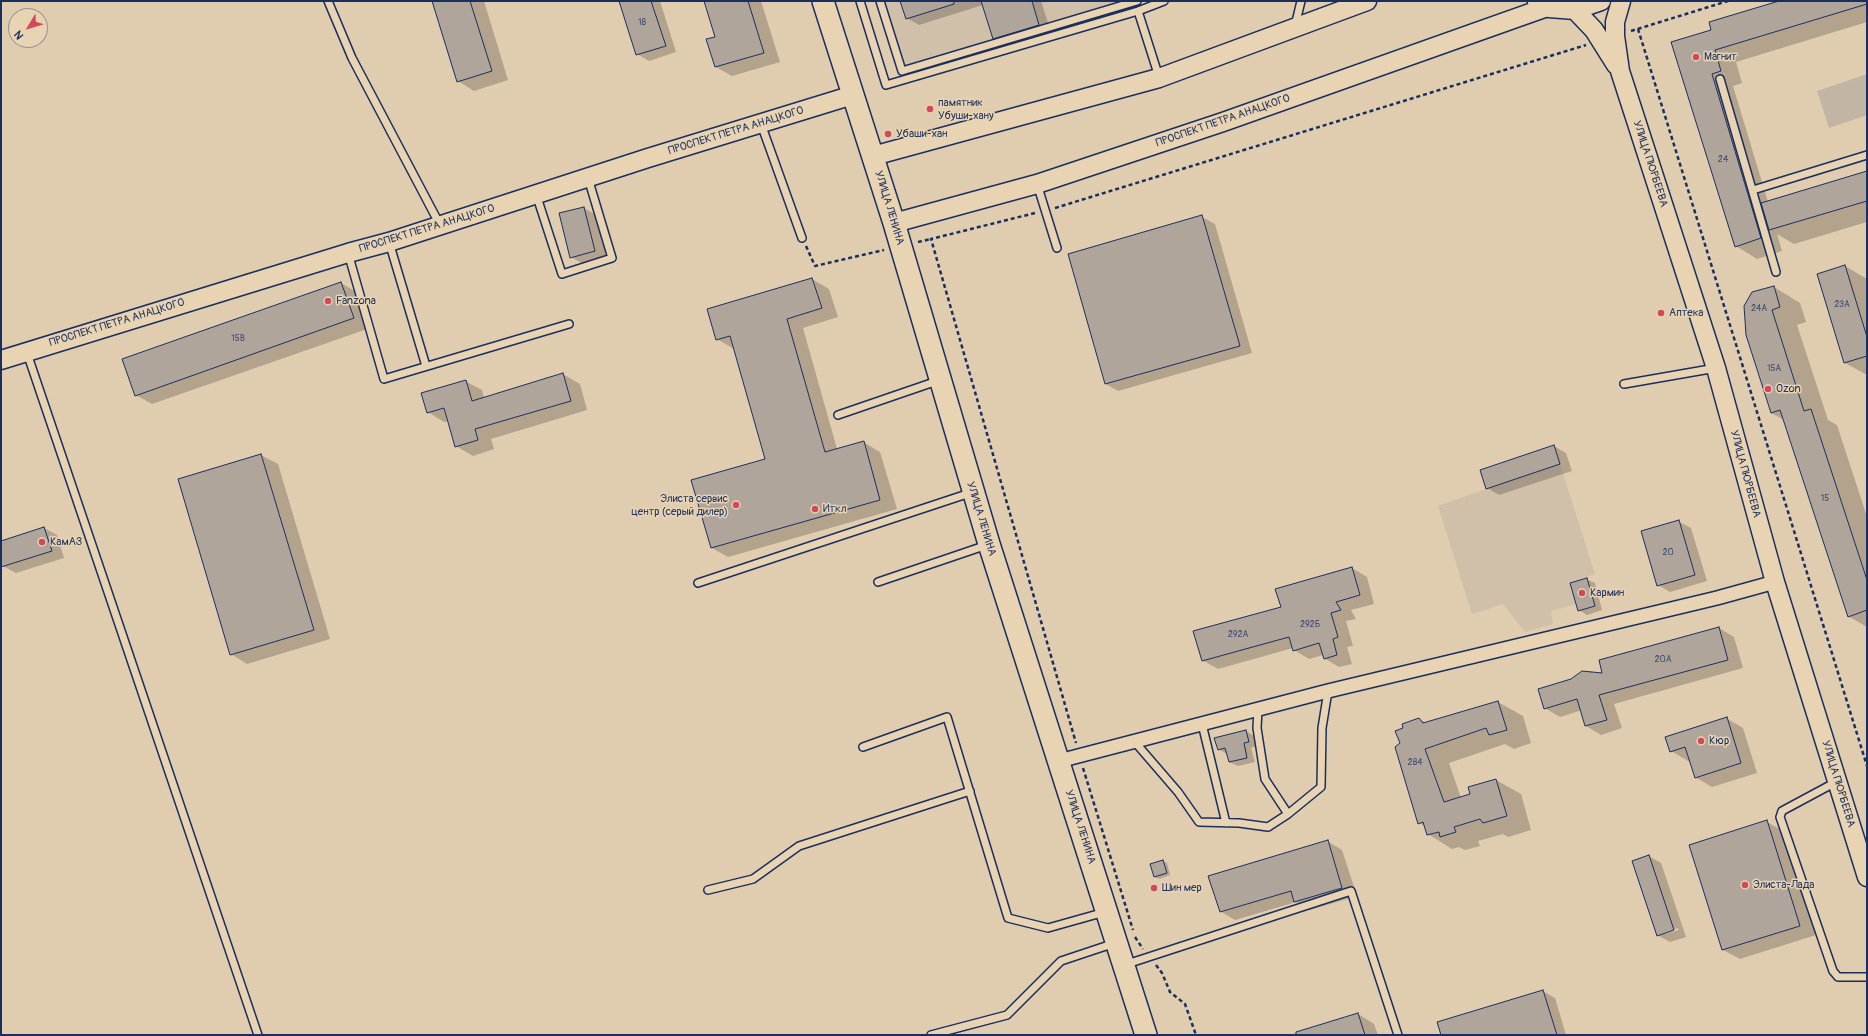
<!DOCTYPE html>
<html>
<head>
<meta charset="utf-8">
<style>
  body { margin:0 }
  #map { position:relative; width:1868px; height:1036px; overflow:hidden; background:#e0ccaf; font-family:Pangolin,sans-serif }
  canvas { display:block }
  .frame { position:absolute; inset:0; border:2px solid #1b2f5e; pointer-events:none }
  .north { position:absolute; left:8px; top:8px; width:40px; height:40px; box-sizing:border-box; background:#e8d3b2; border:1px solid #969190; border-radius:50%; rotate:232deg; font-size:11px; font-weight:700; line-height:16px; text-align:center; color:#1b2f5e }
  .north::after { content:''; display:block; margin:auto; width:14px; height:18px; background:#d1495b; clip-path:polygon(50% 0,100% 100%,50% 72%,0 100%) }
</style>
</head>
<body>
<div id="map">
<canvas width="1868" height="1036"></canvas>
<div class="frame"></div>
<div class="north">N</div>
</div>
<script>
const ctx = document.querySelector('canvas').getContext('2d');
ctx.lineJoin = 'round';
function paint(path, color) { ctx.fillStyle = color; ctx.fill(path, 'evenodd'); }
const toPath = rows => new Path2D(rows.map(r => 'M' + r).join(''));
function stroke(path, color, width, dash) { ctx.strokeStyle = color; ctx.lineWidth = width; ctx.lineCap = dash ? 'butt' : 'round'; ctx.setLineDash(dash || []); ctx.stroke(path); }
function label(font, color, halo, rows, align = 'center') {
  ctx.font = font + ' Pangolin,sans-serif'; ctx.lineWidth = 3; ctx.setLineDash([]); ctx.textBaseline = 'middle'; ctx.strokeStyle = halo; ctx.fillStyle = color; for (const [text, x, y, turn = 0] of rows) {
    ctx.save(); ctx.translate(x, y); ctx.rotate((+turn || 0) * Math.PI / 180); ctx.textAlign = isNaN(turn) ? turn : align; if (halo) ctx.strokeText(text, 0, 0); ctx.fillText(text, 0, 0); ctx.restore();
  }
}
paint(toPath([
  [880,1,1137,1,902,71],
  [1554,445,1595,574,1570,583,1576,604,1551,611,1553,624,1525,632,1503,604,1472,614,1438,506,1486,489,1480,470]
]), '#d1c0a9');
paint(toPath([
  [1867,74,1867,115,1829,128,1817,91]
]), '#c2b5a3');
paint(toPath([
  [433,1,484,1,508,80,474,91,458,81],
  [620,1,660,1,676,52,649,61,637,54],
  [705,1,761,1,780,62,732,76,716,67,716,38],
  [901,1,1041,1,1051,32,1006,45,994,38,983,5,919,25,907,18],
  [1782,1,1867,1,1867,22,1736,62,1742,83,1733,86,1768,202,1867,172,1867,222,1794,244,1777,234,1782,251,1757,259,1736,246,1672,43,1712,31],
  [584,208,596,215,607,258,583,264,571,257],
  [1202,217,1215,224,1252,353,1118,391,1106,384],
  [1845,266,1867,279,1867,375,1845,363],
  [812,279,829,289,838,317,803,328,837,449,863,442,880,452,897,509,728,557,712,548,692,481,766,460,734,349,717,339],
  [341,283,358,293,370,328,152,404,136,395],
  [1774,287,1800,303,1806,322,1797,325,1828,420,1837,425,1867,517,1867,627,1848,616,1784,420,1771,413,1745,307],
  [563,374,580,384,587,410,491,439,494,449,473,456,456,446,449,421,444,422,428,412,465,381,482,390,484,398],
  [1554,446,1566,453,1572,471,1499,495,1487,488],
  [261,455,278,464,330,639,247,664,231,654,179,479],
  [1678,521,1691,528,1707,581,1670,592,1658,585],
  [44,528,57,535,64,558,16,573,3,566,1,558,1,542],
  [1352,568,1367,577,1374,604,1351,610,1356,619,1346,621,1353,646,1347,647,1352,664,1339,667,1324,658,1323,655,1309,659,1294,650,1293,648,1218,669,1202,660,1282,608],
  [1586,579,1595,583,1602,610,1587,615,1579,610],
  [1719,628,1734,637,1743,668,1614,704,1622,728,1601,735,1586,726,1582,710,1560,717,1545,708,1604,674],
  [1498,702,1523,716,1531,743,1514,749,1505,744,1449,763,1461,798,1472,795,1496,780,1521,794,1531,830,1508,837,1503,834,1478,841,1480,846,1465,850,1459,847,1452,849,1428,834,1426,827,1419,823,1401,743,1419,719,1426,723],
  [1726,718,1743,728,1757,773,1712,787,1695,777,1690,760,1688,761,1671,751],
  [1246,731,1254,736,1256,746,1251,748,1255,762,1238,766,1229,762,1227,754,1218,749],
  [1767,822,1783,831,1816,935,1740,959,1723,950],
  [1327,841,1342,850,1357,896,1310,910,1296,902,1235,920,1220,911],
  [1649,856,1661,863,1686,937,1670,942,1657,935],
  [1678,928,1679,930,1665,934,1665,932],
  [1163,861,1167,863,1170,875,1159,879,1155,877],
  [1543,991,1555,998,1566,1035,1442,1035],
  [1358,1014,1374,1024,1378,1035,1290,1035]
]), '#0003');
const building = toPath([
  [432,1,470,1,492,71,457,82,432,1],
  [619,1,651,1,666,46,636,55,619,1],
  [704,1,748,1,764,53,715,67,706,39,715,37,704,1],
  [900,1,954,1,954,4,906,19,900,1],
  [981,1,1032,1,1039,25,993,39,981,1],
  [1779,1,1866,1,1867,4,1715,50,1721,71,1712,74,1761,238,1735,247,1671,42,1711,30,1709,22,1779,1],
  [1867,171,1867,201,1769,230,1761,203,1867,171],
  [584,207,595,251,570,258,559,213,584,207],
  [1202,215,1240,346,1105,384,1068,254,1202,215],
  [1845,265,1867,337,1867,356,1844,363,1817,274,1845,265],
  [812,278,822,308,787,319,825,452,864,441,880,500,711,548,691,480,765,459,730,336,716,340,707,309,812,278],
  [341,282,354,318,135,396,122,359,341,282],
  [1774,286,1780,307,1772,310,1804,411,1811,409,1867,580,1867,610,1848,617,1780,410,1771,413,1746,335,1744,306,1752,292,1774,286],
  [563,373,571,401,475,429,478,440,455,447,444,408,427,413,421,393,466,380,472,401,563,373],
  [1554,445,1560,464,1486,489,1480,470,1554,445],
  [261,454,314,630,230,655,178,479,261,454],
  [1679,520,1695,575,1657,586,1641,531,1679,520],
  [44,527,52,551,1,567,1,541,44,527],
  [1352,567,1360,595,1336,602,1341,610,1331,613,1338,637,1333,639,1337,655,1324,659,1319,643,1293,651,1289,637,1202,661,1193,631,1281,607,1275,589,1352,567],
  [1587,578,1595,606,1578,611,1570,583,1587,578],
  [1719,627,1728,660,1599,695,1607,720,1585,726,1577,699,1544,709,1538,689,1571,679,1582,671,1602,673,1599,660,1719,627],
  [1498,701,1507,730,1489,735,1486,728,1425,749,1444,802,1470,794,1468,787,1496,779,1507,816,1483,823,1480,819,1454,827,1456,832,1440,837,1439,832,1427,835,1423,822,1418,824,1395,747,1400,743,1395,731,1403,728,1402,724,1419,718,1423,723,1498,701],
  [1727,717,1741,763,1695,778,1685,747,1670,752,1665,737,1727,717],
  [1246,730,1249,742,1244,743,1247,758,1229,762,1225,748,1218,750,1214,738,1246,730],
  [1767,820,1800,926,1722,950,1689,845,1767,820],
  [1328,840,1342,888,1294,902,1291,891,1220,912,1208,876,1328,840],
  [1649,855,1674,930,1657,936,1632,861,1649,855],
  [1163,860,1167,873,1154,877,1150,864,1163,860],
  [1543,990,1557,1035,1441,1035,1437,1022,1543,990],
  [1358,1013,1365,1035,1296,1035,1296,1032,1358,1013]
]);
paint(building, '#afa59a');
stroke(building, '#1b2f5e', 1);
const service = toPath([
  [328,1,352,58,440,225],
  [860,1,886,85,1138,11,1164,1],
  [880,1,902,71,1137,1],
  [1138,11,1159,77],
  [1295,26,1301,1],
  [1720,79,1776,272],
  [761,124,802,238],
  [1037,184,1057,248],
  [1753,190,1867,155],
  [536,194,562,274,612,258,588,178],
  [389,242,426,366],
  [348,253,384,379,569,324],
  [27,353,258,1035],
  [1624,384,1716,368],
  [838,415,940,380],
  [878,582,987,545],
  [698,583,973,492],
  [1258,709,1257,728,1265,779,1288,814],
  [1202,724,1226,823],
  [1134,741,1178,792,1199,822,1239,823,1268,827,1288,814,1321,787,1322,728,1328,691],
  [863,747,947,717,1008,918,1048,928,1105,912],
  [1836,782,1782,811,1780,817,1833,971,1838,977,1867,977],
  [708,890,753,879,799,846,970,791],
  [1124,965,1351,891,1398,1035],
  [931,1035,1007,1015,1061,961,1115,943]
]);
const minor = toPath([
  [1059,761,1328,691,1717,598,1775,582]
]);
const secondary = toPath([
  [1621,1,1615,22,1615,36,1620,71,1716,368,1775,582,1867,877],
  [1537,2,1549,8,1575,10,1601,1],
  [1575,10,1594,30,1616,65],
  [873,156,1159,78,1367,1],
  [894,223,1037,184,1223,122,1547,7],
  [1,360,348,253,389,242,648,158,853,95]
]);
const primary = toPath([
  [823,1,894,223,989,544,1146,1035]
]);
stroke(service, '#1b2f5e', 10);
stroke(minor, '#1b2f5e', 16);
stroke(secondary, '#1b2f5e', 21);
stroke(primary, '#1b2f5e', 24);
stroke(toPath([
  [1638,29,1867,766],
  [1631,31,1728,1],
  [1055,208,1586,45],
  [1035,213,931,239,1076,743],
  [918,242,931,239],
  [806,246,815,266,884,250],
  [1083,768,1133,930],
  [1135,937,1143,949],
  [1156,965,1162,973,1170,992,1185,1004,1196,1035]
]), '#1b2f5e', 2.5, [4, 3]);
stroke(service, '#e8d3b2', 7);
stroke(minor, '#e8d3b2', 13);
stroke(secondary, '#e8d3b2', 18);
stroke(primary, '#e8d3b2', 21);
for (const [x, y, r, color] of [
  [1696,57,4,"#d1495b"],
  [930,109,4,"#d1495b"],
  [888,134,4,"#d1495b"],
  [328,301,4,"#d1495b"],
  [1661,313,4,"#d1495b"],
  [1768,389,4,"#d1495b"],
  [736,505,4,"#d1495b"],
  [815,509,4,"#d1495b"],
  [42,542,4,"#d1495b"],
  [1582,593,4,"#d1495b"],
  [1701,741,4,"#d1495b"],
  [1745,885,4,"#d1495b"],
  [1154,888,4,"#d1495b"]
]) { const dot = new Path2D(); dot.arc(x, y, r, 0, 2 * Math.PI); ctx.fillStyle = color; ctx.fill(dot); stroke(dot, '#e8d3b2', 1.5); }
label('9px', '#404c6d', null, [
  ["18",642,23],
  ["24",1723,160],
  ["23А",1842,305],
  ["24А",1759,309],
  ["15В",238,339],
  ["15А",1774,369],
  ["15",1825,499],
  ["20",1668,553],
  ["292Б",1310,625],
  ["292А",1238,635],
  ["20А",1663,660],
  ["284",1415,763]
]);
label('11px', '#1b2f5e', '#e8d3b2', [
  ["Магнит",1704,57],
  ["памятник",938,103],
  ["Убуши-хану",938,116],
  ["Убаши-хан",896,134],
  ["Fanzona",336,301],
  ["Аптека",1669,313],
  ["Ozon",1776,389],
  ["Элиста сервис",728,499,"right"],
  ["центр (серый дилер)",728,512,"right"],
  ["Иткл",823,509],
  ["КамАЗ",50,542],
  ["Кармин",1590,593],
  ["Кюр",1709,741],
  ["Элиста-Лада",1753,885],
  ["Шин мер",1162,888]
], 'left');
label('11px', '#1b2f5e', '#e8d3b2', [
  ["ПРОСПЕКТ ПЕТРА АНАЦКОГО",1223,121,-19],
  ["ПРОСПЕКТ ПЕТРА АНАЦКОГО",736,131,-17],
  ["УЛИЦА ПЮРБЕЕВА",1650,164,72],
  ["УЛИЦА ЛЕНИНА",889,208,73],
  ["ПРОСПЕКТ ПЕТРА АНАЦКОГО",427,229,-17],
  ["ПРОСПЕКТ ПЕТРА АНАЦКОГО",117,323,-17],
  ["УЛИЦА ПЮРБЕЕВА",1745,474,75],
  ["УЛИЦА ЛЕНИНА",981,519,73],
  ["УЛИЦА ПЮРБЕЕВА",1838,784,73],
  ["УЛИЦА ЛЕНИНА",1080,827,72]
]);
</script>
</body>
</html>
